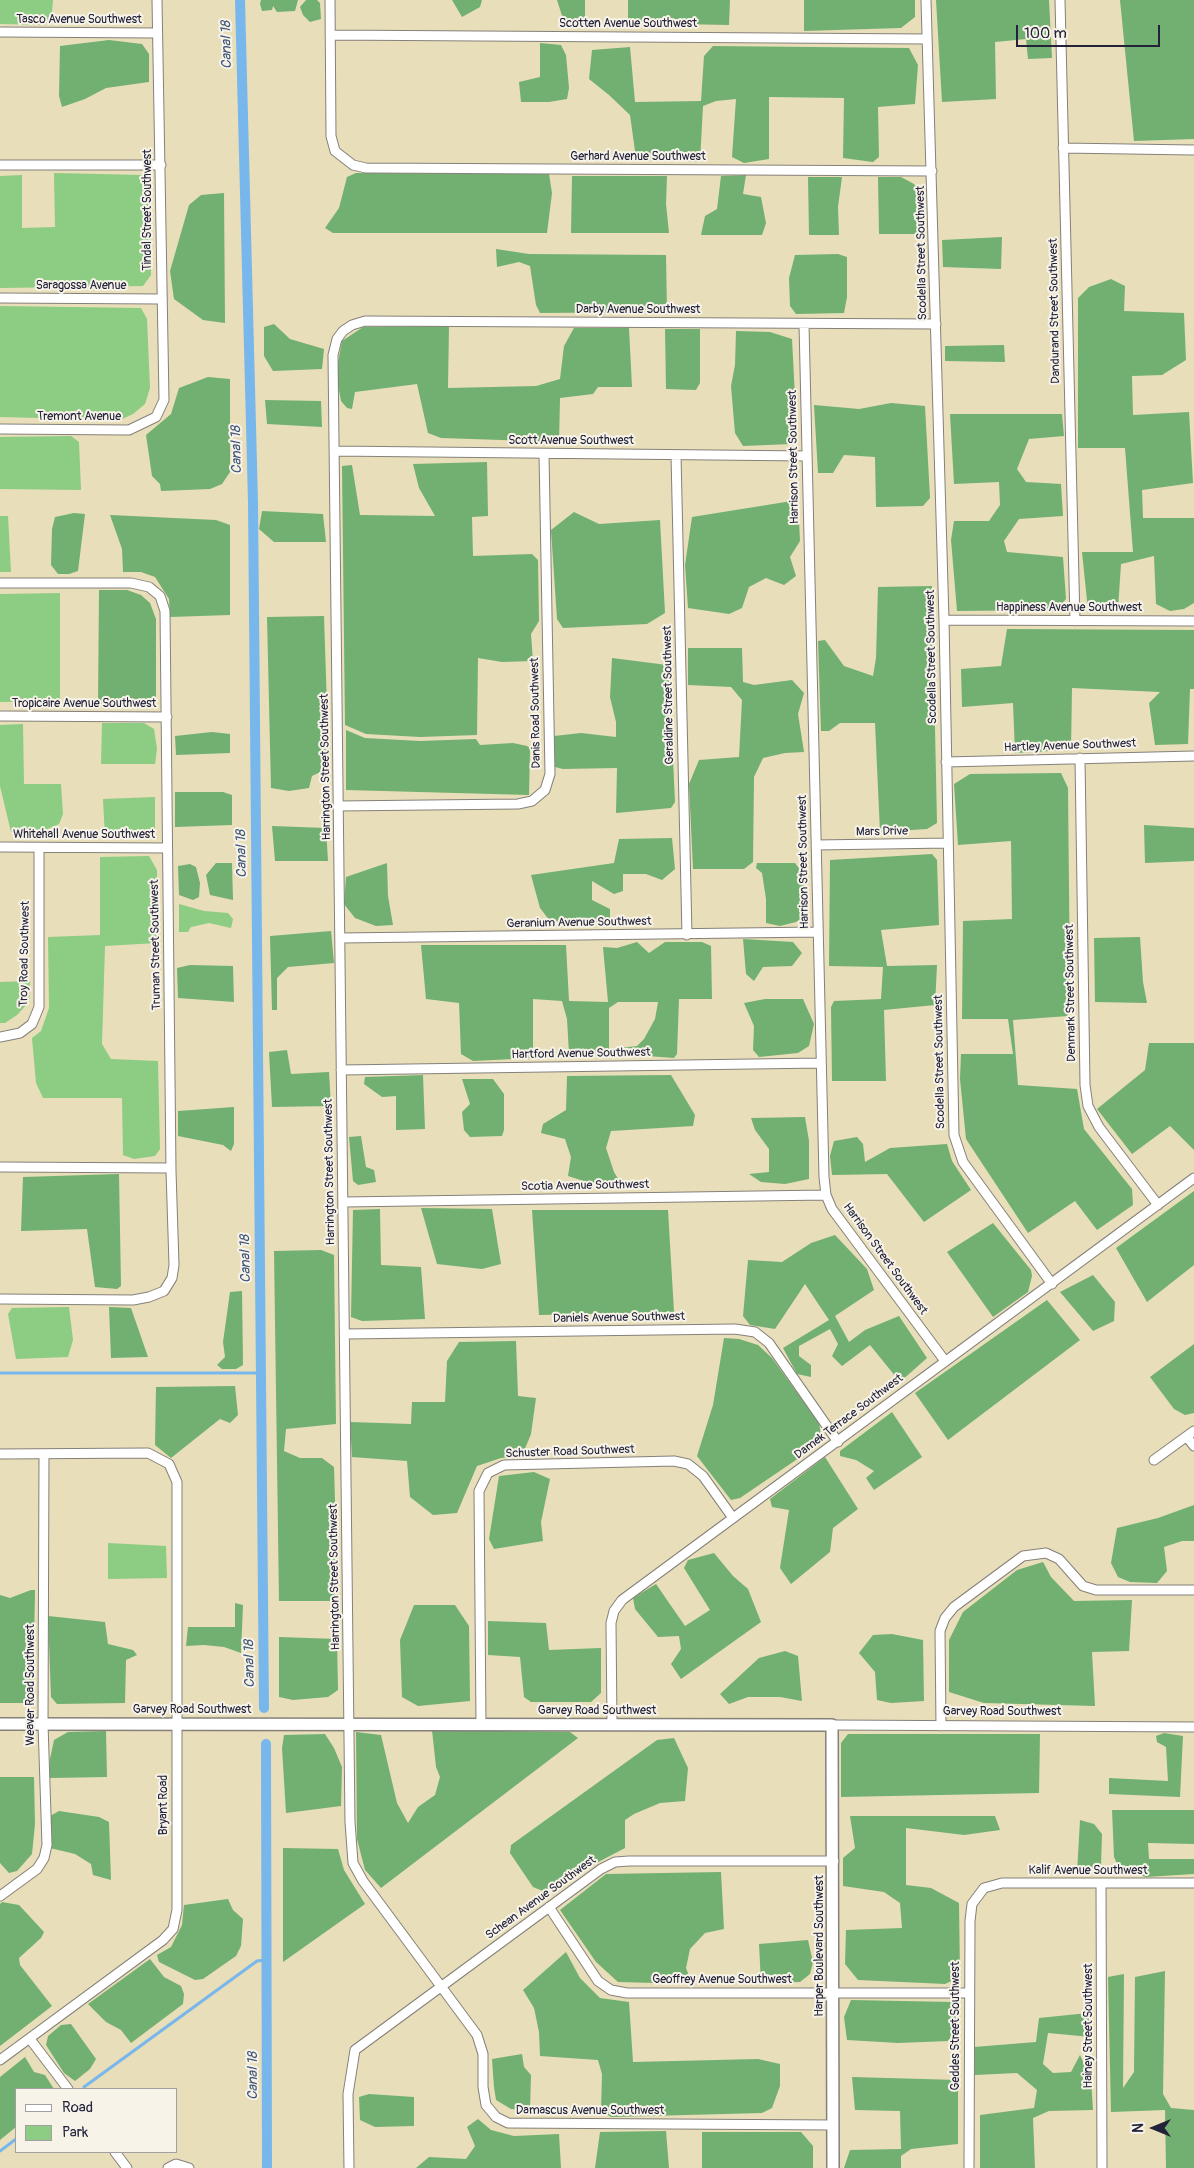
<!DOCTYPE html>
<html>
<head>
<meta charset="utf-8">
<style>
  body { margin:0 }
  #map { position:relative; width:1194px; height:2168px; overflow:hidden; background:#e8deb9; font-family:Pangolin,sans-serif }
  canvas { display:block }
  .legend { position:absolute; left:15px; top:2088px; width:162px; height:65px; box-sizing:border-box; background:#f7f3e8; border:1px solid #a29fa3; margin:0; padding:6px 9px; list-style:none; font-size:15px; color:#22223b }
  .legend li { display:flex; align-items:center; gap:10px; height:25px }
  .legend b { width:25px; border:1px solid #a29fa3 }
  .north { position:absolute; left:1129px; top:2103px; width:50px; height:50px; -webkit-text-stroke:4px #f7f3e8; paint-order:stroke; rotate:270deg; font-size:14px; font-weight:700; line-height:20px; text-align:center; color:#22223b }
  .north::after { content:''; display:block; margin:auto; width:18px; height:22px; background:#22223b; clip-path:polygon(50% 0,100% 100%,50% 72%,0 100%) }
  .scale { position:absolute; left:1016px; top:25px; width:144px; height:22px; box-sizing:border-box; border:2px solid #22223b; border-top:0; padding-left:6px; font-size:15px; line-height:18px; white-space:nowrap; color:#22223b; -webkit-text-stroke:4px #f7f3e8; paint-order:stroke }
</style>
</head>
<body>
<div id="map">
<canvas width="1194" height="2168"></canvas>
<ul class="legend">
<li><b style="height:6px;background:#fff"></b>Road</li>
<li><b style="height:14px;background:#8ccc83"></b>Park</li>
</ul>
<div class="north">N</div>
<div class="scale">100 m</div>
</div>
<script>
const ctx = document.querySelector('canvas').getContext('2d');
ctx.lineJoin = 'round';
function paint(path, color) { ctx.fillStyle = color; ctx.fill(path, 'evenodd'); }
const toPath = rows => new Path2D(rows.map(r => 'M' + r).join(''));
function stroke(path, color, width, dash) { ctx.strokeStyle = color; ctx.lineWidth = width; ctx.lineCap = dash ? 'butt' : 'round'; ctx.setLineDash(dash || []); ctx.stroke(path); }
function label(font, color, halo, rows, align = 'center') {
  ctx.font = font + ' Pangolin,sans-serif'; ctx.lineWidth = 4; ctx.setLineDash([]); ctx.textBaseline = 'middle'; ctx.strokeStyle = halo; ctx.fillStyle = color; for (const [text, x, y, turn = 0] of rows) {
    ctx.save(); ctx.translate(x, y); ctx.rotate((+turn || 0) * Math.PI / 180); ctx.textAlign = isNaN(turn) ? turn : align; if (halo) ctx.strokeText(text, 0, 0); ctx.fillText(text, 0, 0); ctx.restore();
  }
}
paint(toPath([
  [0,0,53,0,52,12,45,25,0,24],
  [54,173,142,175,150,183,151,275,143,286,0,288,0,176,22,175,22,228,55,227],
  [0,306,141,308,147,319,150,388,145,404,133,414,120,420,0,417],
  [71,436,79,442,81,490,0,489,0,437],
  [0,516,8,516,11,572,0,572],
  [60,593,60,701,0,702,0,594],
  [102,723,144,723,154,729,157,749,155,764,101,764],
  [23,724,24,784,61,784,63,814,59,824,41,832,11,832,0,786,0,725],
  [155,797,155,835,148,837,105,838,103,799],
  [149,856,157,870,157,943,105,946,102,1044,111,1059,158,1061,160,1149,155,1156,134,1159,123,1155,122,1098,43,1098,36,1083,32,1038,41,1031,49,1008,48,937,100,935,100,857],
  [179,904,204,911,228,913,233,919,231,928,209,923,191,927,188,932,179,932],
  [30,981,29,1002,17,1015,5,1023,0,1023,0,982],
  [69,1307,73,1340,68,1357,16,1359,8,1314,12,1308],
  [108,1543,166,1546,167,1578,108,1579]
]), '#8ccc83');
paint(toPath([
  [261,0,298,0,295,11,277,12,273,6,272,10,262,11,260,4],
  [306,0,317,0,320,3,321,19,310,22,303,15,300,7],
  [452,0,482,0,480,7,462,17],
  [557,0,585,0,585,25,565,25],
  [628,0,730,0,729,25,628,23],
  [804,0,915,0,915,17,901,28,804,31],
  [936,0,1049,0,1052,58,1028,59,1026,39,995,42,996,99,942,102],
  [1120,0,1194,0,1194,139,1134,141],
  [109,40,142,44,149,54,149,82,106,88,85,99,62,107,59,96,60,46],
  [540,43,561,45,566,55,569,88,567,99,549,102,521,102,519,82,540,77],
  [713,46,909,48,918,65,915,104,878,107,879,157,873,162,843,158,844,98,769,97,769,159,744,163,732,157,736,99,716,101,703,106,700,162,636,158,630,115,609,95,589,79,592,50,630,47,635,102,701,101,704,56],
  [356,173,549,174,552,193,547,233,333,233,325,228,339,208,347,177],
  [746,175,743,194,761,197,766,223,762,235,701,235,705,216,717,209,721,176],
  [572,176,667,176,666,204,669,233,571,233],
  [808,177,842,177,838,207,839,235,809,235],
  [878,177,901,177,914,184,921,193,922,234,879,234],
  [224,193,225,323,203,320,174,299,170,271,189,205,201,195],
  [1002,237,1001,269,943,267,942,240],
  [496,249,529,254,666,255,667,312,540,313,536,305,530,266,519,262,497,267],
  [838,254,847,257,847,297,844,313,796,314,790,306,789,278,795,255],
  [1111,279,1125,286,1124,311,1184,313,1186,360,1162,375,1132,376,1133,415,1189,412,1193,483,1142,490,1143,518,1194,518,1194,603,1184,609,1170,611,1156,604,1154,556,1121,564,1118,609,1104,613,1088,610,1082,552,1133,552,1125,448,1078,448,1078,298,1089,287],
  [274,324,290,339,324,349,322,369,273,371,264,356,264,327],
  [449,326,448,388,536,386,560,379,564,346,574,328,629,328,632,387,598,387,593,394,560,398,559,443,549,445,532,441,441,438,428,433,417,384,355,392,352,409,347,408,341,401,336,374,342,341,363,327],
  [665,329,700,329,700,383,696,390,666,389],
  [736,331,770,332,792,339,797,435,791,444,743,446,735,433,731,386,735,365],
  [1004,345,1005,362,945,361,945,346],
  [208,377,230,379,230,472,222,484,210,489,161,491,160,484,152,476,146,435,171,414,179,388],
  [265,400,321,401,322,427,267,424],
  [891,403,925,406,930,498,923,506,876,507,875,457,844,455,833,473,818,473,814,405,859,409],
  [950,414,1062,414,1064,436,1029,439,1017,469,1026,482,1061,484,1063,516,1019,519,1004,541,1007,552,1063,557,1066,599,1056,610,957,611,951,540,954,521,989,521,1000,505,999,482,954,484],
  [487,462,488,516,472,517,473,556,532,554,538,560,539,621,531,634,533,661,502,662,478,658,477,735,420,737,366,734,345,725,342,466,352,465,360,515,435,516,419,488,413,464],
  [798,500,800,541,790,557,796,576,784,585,766,578,749,587,742,608,729,614,688,608,685,565,692,517],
  [262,511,323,514,326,542,274,542,259,529],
  [574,512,599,524,660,520,665,613,647,624,563,628,557,619,551,530],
  [74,513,85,514,78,571,69,574,58,574,51,565,52,529,55,517],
  [110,515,216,520,230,525,230,615,170,617,169,599,155,577,141,572,123,572,122,549],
  [932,586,937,823,927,829,880,832,875,723,840,723,829,731,821,731,818,641,825,640,844,666,873,676,876,658,878,587],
  [99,590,127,590,141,595,150,603,156,619,156,697,151,706,144,708,98,704],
  [324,616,329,768,312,776,309,788,289,791,271,788,267,617],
  [1007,629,1194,630,1194,689,1190,689,1188,744,1155,745,1149,703,1160,692,1072,688,1071,750,1015,753,1013,703,962,707,961,669,1001,666],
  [688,648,742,648,743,682,754,685,792,680,804,693,798,714,804,752,785,753,763,758,754,777,753,862,744,869,693,869,689,784,699,760,739,757,742,700,731,687,688,685],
  [612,658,667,665,669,673,675,802,671,808,616,813,617,768,563,769,555,767,554,736,581,733,616,737,616,722,610,697],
  [346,730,365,738,420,741,476,739,480,745,513,743,527,746,530,748,529,795,346,790],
  [212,732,230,734,230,753,176,755,175,736],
  [1061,773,1068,788,1070,987,1068,1016,1013,1020,1018,1085,1077,1089,1084,1129,1132,1189,1133,1205,1097,1230,1075,1201,1028,1233,966,1139,960,1079,961,1054,1013,1054,1008,1019,962,1019,963,921,1012,919,1011,841,958,845,954,784,970,774],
  [175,792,223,792,232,795,232,825,175,827],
  [1144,825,1194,828,1194,861,1145,863],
  [272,826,326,828,328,861,275,861],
  [672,838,675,869,662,880,646,874,623,874,623,891,614,894,592,881,592,900,610,909,610,923,550,921,540,908,531,875,614,863,619,839],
  [932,854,937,860,939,925,881,930,887,966,937,965,935,1005,884,1010,886,1081,832,1081,831,1007,834,1001,881,999,883,967,829,966,830,860],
  [216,863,232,863,233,900,210,895,206,875],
  [387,863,388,896,393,925,376,926,355,918,344,904,346,877],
  [757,863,795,863,804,875,807,915,796,922,780,926,766,923,766,899,762,873,756,868],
  [190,864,196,867,200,883,199,897,193,900,179,895,178,866],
  [331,931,334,963,288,967,277,978,277,1010,272,1010,270,936],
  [1140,937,1143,982,1147,1003,1095,1002,1094,938],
  [743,939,793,942,802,953,792,966,763,967,754,981,746,974],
  [637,942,649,953,665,942,702,942,711,946,712,999,679,999,677,1054,674,1058,621,1054,620,1048,637,1046,644,1039,655,1019,658,1002,618,1002,609,1008,609,1056,569,1054,567,1019,562,1001,533,999,533,1058,473,1061,461,1054,459,1003,426,999,421,945,566,945,569,1001,608,1002,603,947,617,948],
  [190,965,233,966,234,1002,178,998,177,968],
  [765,999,803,999,814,1024,809,1046,798,1053,759,1057,753,1050,754,1026,744,1003],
  [1149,1043,1194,1043,1194,1150,1170,1126,1132,1154,1097,1109,1145,1070],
  [287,1050,291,1074,329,1072,331,1106,272,1107,269,1052],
  [423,1075,425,1129,396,1130,396,1096,382,1097,364,1084,365,1077],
  [671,1075,695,1115,693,1126,611,1131,606,1148,614,1172,623,1187,590,1183,568,1176,571,1157,565,1139,541,1133,543,1124,566,1110,567,1076],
  [462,1079,493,1079,504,1094,504,1130,502,1136,470,1137,464,1130,462,1112,470,1104],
  [234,1107,234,1144,231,1151,223,1145,178,1136,178,1111],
  [805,1117,809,1141,809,1179,785,1184,761,1182,749,1174,769,1172,769,1149,755,1130,751,1118],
  [361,1136,366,1167,374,1170,376,1182,358,1185,353,1181,349,1137],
  [857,1137,863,1144,865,1162,890,1148,947,1144,952,1161,971,1190,924,1222,887,1174,832,1175,830,1156,834,1141],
  [119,1174,121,1286,117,1289,95,1287,87,1229,21,1231,23,1177],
  [1194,1191,1194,1265,1147,1302,1116,1248],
  [421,1208,492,1209,501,1264,482,1269,437,1264],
  [380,1209,381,1265,421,1267,425,1319,362,1321,351,1317,353,1210],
  [532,1210,668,1210,674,1312,539,1315],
  [993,1223,1031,1270,1032,1276,1028,1292,993,1317,947,1252],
  [835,1235,867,1269,874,1290,835,1316,849,1342,865,1330,899,1316,927,1358,900,1382,870,1345,842,1366,832,1356,838,1344,830,1329,799,1346,799,1356,811,1365,811,1377,797,1374,783,1348,829,1320,805,1284,775,1329,750,1325,743,1316,748,1260,782,1262,811,1243],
  [321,1250,334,1255,336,1424,286,1429,284,1451,300,1458,322,1458,334,1467,338,1601,279,1601,274,1251],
  [1093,1275,1115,1302,1114,1321,1093,1331,1060,1292],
  [242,1291,243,1365,236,1369,222,1369,217,1365,225,1357,223,1342,230,1292],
  [1047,1300,1080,1340,948,1440,915,1393],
  [109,1307,131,1308,148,1357,111,1358],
  [724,1338,739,1339,758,1345,772,1358,819,1423,821,1435,818,1445,740,1498,731,1500,697,1456,713,1405],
  [516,1341,518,1396,536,1398,531,1434,522,1456,501,1458,477,1466,457,1513,433,1515,410,1497,407,1461,352,1457,350,1422,411,1424,412,1402,445,1402,447,1361,459,1342],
  [1194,1344,1194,1413,1185,1415,1174,1409,1150,1377],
  [235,1386,238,1415,230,1423,220,1419,171,1458,155,1445,156,1387],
  [892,1412,922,1457,874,1490,866,1478,874,1471,856,1460,840,1456,840,1451],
  [825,1457,858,1509,833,1528,830,1552,791,1584,780,1568,789,1510,772,1507,770,1499],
  [534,1472,550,1479,541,1522,543,1541,494,1549,489,1539,499,1476],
  [1194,1505,1194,1541,1182,1541,1164,1547,1167,1571,1157,1583,1130,1582,1118,1577,1111,1563,1117,1528,1158,1518],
  [714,1553,733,1576,748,1589,761,1622,681,1679,671,1664,681,1649,679,1636,658,1637,635,1609,633,1598,656,1584,685,1626,710,1610,684,1568,688,1560],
  [1043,1562,1051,1577,1074,1601,1132,1600,1129,1651,1092,1652,1095,1706,984,1703,949,1692,949,1640,963,1612,1017,1570],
  [31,1590,35,1590,33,1703,0,1703,0,1595,10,1598],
  [235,1603,243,1605,241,1653,224,1647,204,1645,186,1646,188,1627,235,1627],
  [414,1605,455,1605,469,1626,470,1701,418,1706,402,1697,400,1640],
  [48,1616,105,1622,108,1644,133,1650,137,1655,126,1660,125,1703,57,1704,51,1697],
  [488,1621,546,1623,549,1650,601,1648,601,1693,591,1702,531,1702,524,1697,520,1657,488,1655],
  [892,1634,923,1640,924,1701,891,1703,877,1700,875,1672,859,1653,873,1635],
  [279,1637,337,1639,338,1690,328,1697,293,1700,279,1697],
  [785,1651,798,1656,802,1701,780,1697,748,1697,729,1704,720,1694,759,1658],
  [432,1730,570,1732,578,1738,381,1888,365,1870,357,1839,356,1732,381,1735,397,1803,408,1823,418,1807,435,1795,440,1777,436,1767],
  [106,1731,107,1777,50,1778,50,1759,54,1740,68,1732],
  [1164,1733,1183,1736,1180,1797,1109,1794,1109,1778,1168,1781,1166,1747,1157,1742,1156,1736],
  [325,1734,334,1748,342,1767,341,1806,286,1813,282,1748,284,1735],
  [848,1734,1040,1734,1039,1793,841,1797,841,1743],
  [674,1738,688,1768,685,1801,660,1803,634,1814,625,1820,625,1848,543,1891,533,1887,510,1853,511,1845,657,1740],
  [0,1777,34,1777,35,1824,32,1854,17,1871,9,1873,0,1863],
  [1112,1810,1194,1810,1194,1844,1148,1843,1149,1859,1194,1859,1194,1874,1146,1877,1120,1870,1114,1857],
  [59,1811,99,1817,109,1822,111,1880,93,1875,91,1864,75,1854,50,1848,50,1816],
  [850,1816,995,1816,1000,1830,964,1835,906,1828,906,1885,931,1888,959,1903,960,1977,945,1984,858,1980,845,1964,846,1930,902,1928,900,1903,884,1892,843,1886,843,1858,855,1848],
  [1080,1820,1094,1824,1102,1834,1101,1866,1077,1873],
  [283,1848,338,1849,344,1870,365,1904,283,1962],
  [721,1872,724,1929,705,1933,690,1949,686,1968,692,1984,618,1982,596,1962,560,1910,606,1874],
  [228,1899,233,1910,243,1919,241,1946,236,1956,203,1979,195,1980,159,1962,157,1955,171,1947,182,1925,184,1905],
  [2,1902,19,1905,44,1932,41,1938,19,1958,20,1965,52,2006,0,2046,0,1904],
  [808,1940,813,1962,810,1974,800,1982,761,1983,759,1944],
  [566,1952,580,1978,600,1998,629,2002,633,2062,758,2059,780,2064,780,2086,772,2108,762,2113,611,2117,601,2111,602,2074,598,2060,540,2056,539,2032,534,2008,523,1990],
  [150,1959,164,1977,181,1986,184,1994,183,2004,131,2043,121,2030,106,2022,88,2004],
  [1165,1971,1163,2094,1171,2108,1194,2110,1194,2168,1166,2168,1165,2110,1111,2112,1108,1977,1124,1974,1123,2088,1134,2072,1135,1977],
  [851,2000,953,2002,957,2025,949,2041,898,2043,847,2040,844,2017],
  [1088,2013,1091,2037,1048,2033,1043,2064,1053,2073,1071,2072,1080,2055,1091,2079,1093,2110,1049,2111,1033,2118,1035,2168,980,2168,980,2115,1034,2108,1037,2090,1017,2073,975,2075,974,2047,1036,2042,1039,2018],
  [71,2024,96,2059,90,2069,75,2081,64,2073,46,2045,48,2036,61,2025],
  [522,2054,524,2067,531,2075,530,2111,511,2109,496,2100,494,2087,492,2059],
  [25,2057,34,2072,45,2075,54,2089,16,2089,16,2127,0,2140,0,2077],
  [852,2077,958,2080,958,2144,911,2149,901,2156,901,2168,844,2168,850,2150,901,2149,900,2111,855,2110],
  [369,2094,414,2097,414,2126,375,2127,360,2120,359,2097],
  [478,2119,491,2130,514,2136,559,2134,561,2168,416,2168,429,2157,466,2159,475,2146,467,2127],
  [666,2131,669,2168,595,2168,600,2132],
  [702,2132,801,2132,813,2146,813,2168,702,2168]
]), '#71b071');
stroke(toPath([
  [0,1373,261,1373],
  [84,2087,257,1961,266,1960],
  [0,2151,16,2139]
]), '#78b7ec', 3);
stroke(toPath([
  [240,0,253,502,264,1708],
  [266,1744,267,2168]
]), '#78b7ec', 10);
const minor = toPath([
  [330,0,331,136,335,151,353,165,366,168,932,171],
  [926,0,944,620,954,1135,963,1162,1052,1284],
  [1060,0,1075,621],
  [0,32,157,33],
  [330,35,926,39],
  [1063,148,1194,150],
  [0,165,161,165],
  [0,298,161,299],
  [804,324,824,1177,826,1195,832,1209,945,1361],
  [0,429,129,430,156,417,164,400,157,0],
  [334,451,807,456],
  [676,455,687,935],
  [0,583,131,583,149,587,160,596,165,611,171,1171,174,1265,172,1278,164,1291,149,1297,133,1300,0,1299],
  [944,620,1194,621],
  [0,716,167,717],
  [1080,758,1085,1085,1088,1106,1099,1127,1158,1205],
  [946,762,1194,756],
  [338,806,518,804,532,801,545,790,550,774,544,454],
  [816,845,948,843],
  [0,847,167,848],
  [341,938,818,932],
  [0,1037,20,1033,32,1024,39,1007,39,848],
  [341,1070,821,1063],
  [0,1167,171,1168],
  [344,1202,826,1195],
  [345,1334,735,1329,755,1332,769,1343,838,1442],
  [1187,1437,1194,1446],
  [0,1454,148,1453,169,1464,177,1482,177,1910,173,1929,163,1940,0,2060],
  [1154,1460,1194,1431],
  [612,1724,611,1623,614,1611,622,1600,1194,1178],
  [481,1725,479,1491,488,1473,504,1465,674,1461,688,1464,703,1476,733,1518],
  [832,1725,1194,1727],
  [941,1726,940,1631,945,1618,954,1607,1023,1556,1046,1553,1059,1559,1083,1586,1096,1590,1194,1590],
  [1101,1883,1102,2168],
  [0,1896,37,1869,44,1858,47,1845,43,1724,44,1454],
  [549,1907,598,1981,611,1990,627,1993,968,1993],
  [30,2039,68,2089],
  [833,2125,508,2123,496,2117,486,2105,483,2087,483,2054,477,2035,363,1881,353,1863,350,1822,333,355,337,339,343,331,352,325,365,321,936,324],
  [115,2152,127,2168],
  [168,2168,176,2164,189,2168],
  [349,2168,348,2094,355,2050,601,1869,615,1862,629,1861,834,1861],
  [969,2168,970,1921,972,1904,984,1888,1002,1883,1194,1883]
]);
const tertiary = toPath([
  [0,1724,832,1725,833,2168]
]);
stroke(minor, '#85807a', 11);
stroke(tertiary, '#85807a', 14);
stroke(minor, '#fff', 9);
stroke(tertiary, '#fff', 11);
label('12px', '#22223b', '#f7f3e8', [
  ["Tasco Avenue Southwest",79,20],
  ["Scotten Avenue Southwest",628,24],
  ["Gerhard Avenue Southwest",638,157],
  ["Tindal Street Southwest",148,210,-90],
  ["Scodella Street Southwest",922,253,-91],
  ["Saragossa Avenue",81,286],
  ["Darby Avenue Southwest",638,310],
  ["Dandurand Street Southwest",1055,311,-91],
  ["Tremont Avenue",79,417],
  ["Scott Avenue Southwest",571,441],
  ["Harrison Street Southwest",794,457,-91],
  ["Happiness Avenue Southwest",1069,608],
  ["Scodella Street Southwest",932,657,-91],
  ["Geraldine Street Southwest",669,695,-91],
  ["Tropicaire Avenue Southwest",84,704],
  ["Danis Road Southwest",536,713,-91],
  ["Hartley Avenue Southwest",1070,746,-2],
  ["Harrington Street Southwest",326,767,-91],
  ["Mars Drive",882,832,-1],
  ["Whitehall Avenue Southwest",84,835],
  ["Harrison Street Southwest",804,862,-91],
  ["Geranium Avenue Southwest",579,923,-1],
  ["Truman Street Southwest",156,945,-91],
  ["Troy Road Southwest",25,954,-89],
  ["Denmark Street Southwest",1071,993,-91],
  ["Hartford Avenue Southwest",581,1054,-1],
  ["Scodella Street Southwest",940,1062,-91],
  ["Harrington Street Southwest",330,1172,-91],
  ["Scotia Avenue Southwest",585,1186,-1],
  ["Harrison Street Southwest",885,1259,54],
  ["Daniels Avenue Southwest",619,1318,-1],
  ["Damek Terrace Southwest",849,1417,-37],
  ["Schuster Road Southwest",570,1452,-2],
  ["Harrington Street Southwest",335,1577,-91],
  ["Weaver Road Southwest",31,1685,-90],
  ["Garvey Road Southwest",192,1710],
  ["Garvey Road Southwest",597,1711],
  ["Garvey Road Southwest",1002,1712],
  ["Bryant Road",164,1805,-90],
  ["Kalif Avenue Southwest",1088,1871],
  ["Schean Avenue Southwest",541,1898,-36],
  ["Harper Boulevard Southwest",820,1946,-90],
  ["Geoffrey Avenue Southwest",722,1980],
  ["Geddes Street Southwest",956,2026,-90],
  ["Hainey Street Southwest",1089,2026,-90],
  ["Damascus Avenue Southwest",590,2111]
]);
label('italic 14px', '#405679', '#f7f3e8', [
  ["Canal 18",227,45,-91],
  ["Canal 18",237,450,-91],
  ["Canal 18",242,854,-91],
  ["Canal 18",246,1259,-91],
  ["Canal 18",250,1664,-91],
  ["Canal 18",253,2076,-90]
]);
</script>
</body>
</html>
